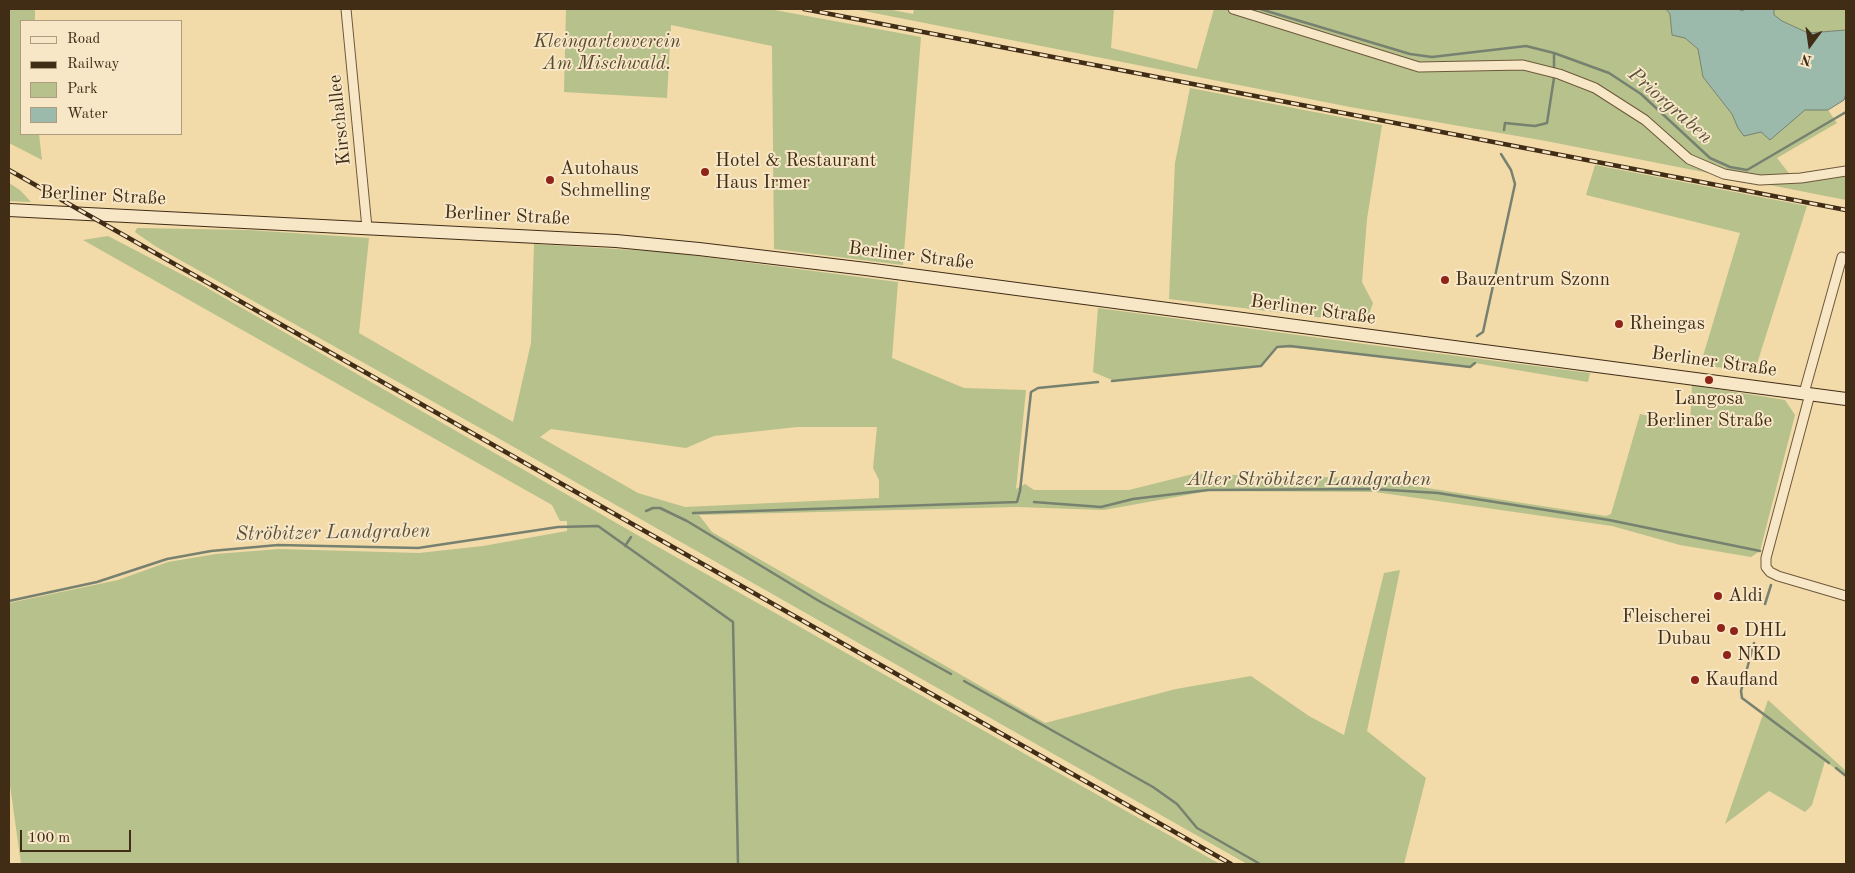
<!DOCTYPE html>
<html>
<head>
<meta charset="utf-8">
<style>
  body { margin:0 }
  #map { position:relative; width:1855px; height:873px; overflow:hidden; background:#f2daa9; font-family:"Old Standard TT",serif }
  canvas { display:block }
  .frame { position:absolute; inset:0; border:10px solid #412c16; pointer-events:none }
  .legend { position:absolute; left:20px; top:20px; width:162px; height:115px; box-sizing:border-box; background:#f7e7c7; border:1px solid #ae9c80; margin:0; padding:6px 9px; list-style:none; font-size:15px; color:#412c16 }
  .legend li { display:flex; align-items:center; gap:10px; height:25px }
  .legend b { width:25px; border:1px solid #ae9c80 }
  .north { position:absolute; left:1785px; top:20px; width:50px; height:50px; -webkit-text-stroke:4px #f7e7c7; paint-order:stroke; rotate:194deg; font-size:14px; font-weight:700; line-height:20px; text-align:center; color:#412c16 }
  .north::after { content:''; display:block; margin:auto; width:18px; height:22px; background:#412c16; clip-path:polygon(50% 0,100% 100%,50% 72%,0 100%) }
  .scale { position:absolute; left:20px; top:830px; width:111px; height:22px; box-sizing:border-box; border:2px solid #412c16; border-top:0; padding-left:6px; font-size:15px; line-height:18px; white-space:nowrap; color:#412c16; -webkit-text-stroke:4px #f7e7c7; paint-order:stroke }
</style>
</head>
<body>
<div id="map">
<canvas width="1855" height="873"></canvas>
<div class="frame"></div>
<ul class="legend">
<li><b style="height:6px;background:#f7e7c7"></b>Road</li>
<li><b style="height:6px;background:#412c16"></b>Railway</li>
<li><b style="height:14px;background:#b6c18c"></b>Park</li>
<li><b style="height:14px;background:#9bbaac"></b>Water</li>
</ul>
<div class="north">N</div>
<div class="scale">100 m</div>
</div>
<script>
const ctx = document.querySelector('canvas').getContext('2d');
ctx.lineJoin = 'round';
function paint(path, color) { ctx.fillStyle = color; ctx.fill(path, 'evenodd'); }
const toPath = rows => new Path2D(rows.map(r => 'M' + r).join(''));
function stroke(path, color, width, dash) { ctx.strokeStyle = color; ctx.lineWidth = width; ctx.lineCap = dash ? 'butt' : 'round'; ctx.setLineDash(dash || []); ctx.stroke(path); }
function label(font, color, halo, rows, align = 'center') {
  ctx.font = font + ' "Old Standard TT",serif'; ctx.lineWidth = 4; ctx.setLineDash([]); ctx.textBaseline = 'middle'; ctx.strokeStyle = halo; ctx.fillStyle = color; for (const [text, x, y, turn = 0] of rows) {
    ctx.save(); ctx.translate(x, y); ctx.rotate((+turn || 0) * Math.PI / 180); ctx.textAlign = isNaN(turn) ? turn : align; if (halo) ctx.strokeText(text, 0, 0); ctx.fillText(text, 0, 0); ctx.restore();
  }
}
paint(toPath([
  [9,9,35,9,35,21,21,21,21,134,39,134,42,160,9,143],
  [566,9,769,9,921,37,903,265,774,249,772,46,671,25,667,98,564,92],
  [854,9,887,9,913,14,914,9,1114,9,1111,48,1197,69,1214,9,1666,9,1670,14,1672,35,1685,38,1698,49,1703,77,1732,114,1738,128,1761,132,1770,139,1805,109,1828,110,1837,123,1777,158,1795,181,1846,173,1846,200,1546,141,1350,107],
  [1774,9,1846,9,1846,30,1808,33,1782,21,1774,15],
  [1190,88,1382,125,1367,219,1362,282,1373,303,1366,323,1169,299,1175,163],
  [1595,165,1807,206,1755,370,1700,366,1740,233,1586,195],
  [9,183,20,190,31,202,9,201],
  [137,228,248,230,369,238,359,333,513,422,531,343,534,244,667,252,898,282,892,358,964,388,1026,390,1016,489,1025,484,1034,490,1129,490,1193,474,1363,478,1606,516,1611,514,1640,414,1690,425,1692,385,1785,400,1795,415,1760,551,1751,557,1680,545,1612,526,1375,492,1209,491,1104,510,1017,507,699,515,712,532,1045,723,1176,689,1251,676,1309,716,1344,735,1384,573,1400,570,1367,731,1426,778,1404,864,1247,864,498,438,155,246,135,232],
  [797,427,877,427,873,468,879,480,879,498,685,507,638,493,540,437,551,429,686,448,714,436],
  [108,236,202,285,653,544,1220,864,21,864,9,778,9,603,118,580,168,562,216,554,279,549,419,553,483,546,567,531,567,521,560,521,552,505,83,240],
  [1098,308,1372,345,1590,373,1588,382,1475,363,1470,367,1276,346,1261,366,1112,380,1093,372],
  [1768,700,1846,771,1846,777,1825,761,1812,805,1805,812,1769,791,1725,824]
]), '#b6c18c');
const water = toPath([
  [1666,9,1737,9,1743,11,1744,9,1774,9,1774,15,1782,21,1808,33,1846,30,1846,93,1844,100,1828,110,1805,110,1770,140,1761,132,1744,136,1738,128,1732,114,1703,77,1698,49,1685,38,1672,35,1670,14,1666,9]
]);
paint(water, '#9bbaac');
stroke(water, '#778170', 1);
stroke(toPath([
  [1260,9,1410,54,1432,57,1526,46,1554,53,1609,73,1641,94,1710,158,1730,167,1747,170,1846,112],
  [1554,68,1554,53],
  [1504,130,1505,123,1535,126,1547,123,1554,78],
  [1477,336,1483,332,1515,184,1511,170,1501,154],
  [1112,381,1261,366,1277,347,1290,346,1470,367,1475,363],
  [1034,502,1101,507,1133,499,1208,490,1374,489,1438,493,1609,520,1760,551],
  [646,511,653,508,660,508,687,521,819,601,951,674],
  [693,513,1017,502,1020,491,1031,392,1038,388,1098,382],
  [625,546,631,537],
  [9,601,97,582,167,559,211,551,278,545,418,548,558,527,598,526,733,622,738,864],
  [1765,604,1771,585],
  [1754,643,1741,691,1742,698,1829,763],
  [964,681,1153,787,1177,804,1197,828,1260,864],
  [1836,768,1846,776]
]), '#778170', 2.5);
const street = toPath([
  [346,9,367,228],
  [1233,9,1419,67,1523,65,1559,74,1595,88,1645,120,1689,159,1724,174,1760,180,1801,178,1846,171],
  [1804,393,1842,257],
  [1810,394,1766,558,1766,567,1770,572,1778,576,1846,596]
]);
const secondary = toPath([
  [9,210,616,241,699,249,866,269,1846,399]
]);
stroke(street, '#6d583b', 11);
stroke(secondary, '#412c16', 14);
stroke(street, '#f7e7c7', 9);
stroke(secondary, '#f7e7c7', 12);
const rail = toPath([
  [804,9,1846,210],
  [9,170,1231,864]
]);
stroke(rail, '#412c16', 4.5);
stroke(rail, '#f7e7c7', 2.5, [8]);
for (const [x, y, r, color] of [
  [705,172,5,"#8f2418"],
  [550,180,5,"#8f2418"],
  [1445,280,5,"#8f2418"],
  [1619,324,5,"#8f2418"],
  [1709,380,5,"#8f2418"],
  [1718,596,5,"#8f2418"],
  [1721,628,5,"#8f2418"],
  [1734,631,5,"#8f2418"],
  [1727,655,5,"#8f2418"],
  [1695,680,5,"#8f2418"]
]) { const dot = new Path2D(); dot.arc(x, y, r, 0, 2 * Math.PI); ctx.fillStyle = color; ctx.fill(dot); stroke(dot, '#f7e7c7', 2); }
label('italic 19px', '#584a2e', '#f7e7c7', [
  ["Kleingartenverein",607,42],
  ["Am Mischwald.",607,64]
]);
label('19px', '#412c16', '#f7e7c7', [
  ["Kirschallee",340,120,-96],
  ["Berliner Straße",103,196,3],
  ["Berliner Straße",507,216,3],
  ["Berliner Straße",911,256,7],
  ["Berliner Straße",1313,310,8],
  ["Berliner Straße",1714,362,8]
]);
label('19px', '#412c16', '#f7e7c7', [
  ["Hotel & Restaurant",715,161],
  ["Haus Irmer",715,183],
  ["Autohaus",560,169],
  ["Schmelling",560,191],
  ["Bauzentrum Szonn",1455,280],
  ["Rheingas",1629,324],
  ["Langosa",1709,399,"center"],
  ["Berliner Straße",1709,421,"center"],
  ["Aldi",1728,596],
  ["Fleischerei",1711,617,"right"],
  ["Dubau",1711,639,"right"],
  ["DHL",1744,631],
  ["NKD",1737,655],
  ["Kaufland",1705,680]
], 'left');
label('italic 20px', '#58503c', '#f7e7c7', [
  ["Priorgraben",1670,106,41],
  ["Alter Ströbitzer Landgraben",1309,480],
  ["Ströbitzer Landgraben",333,533,-1]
]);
</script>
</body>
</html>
